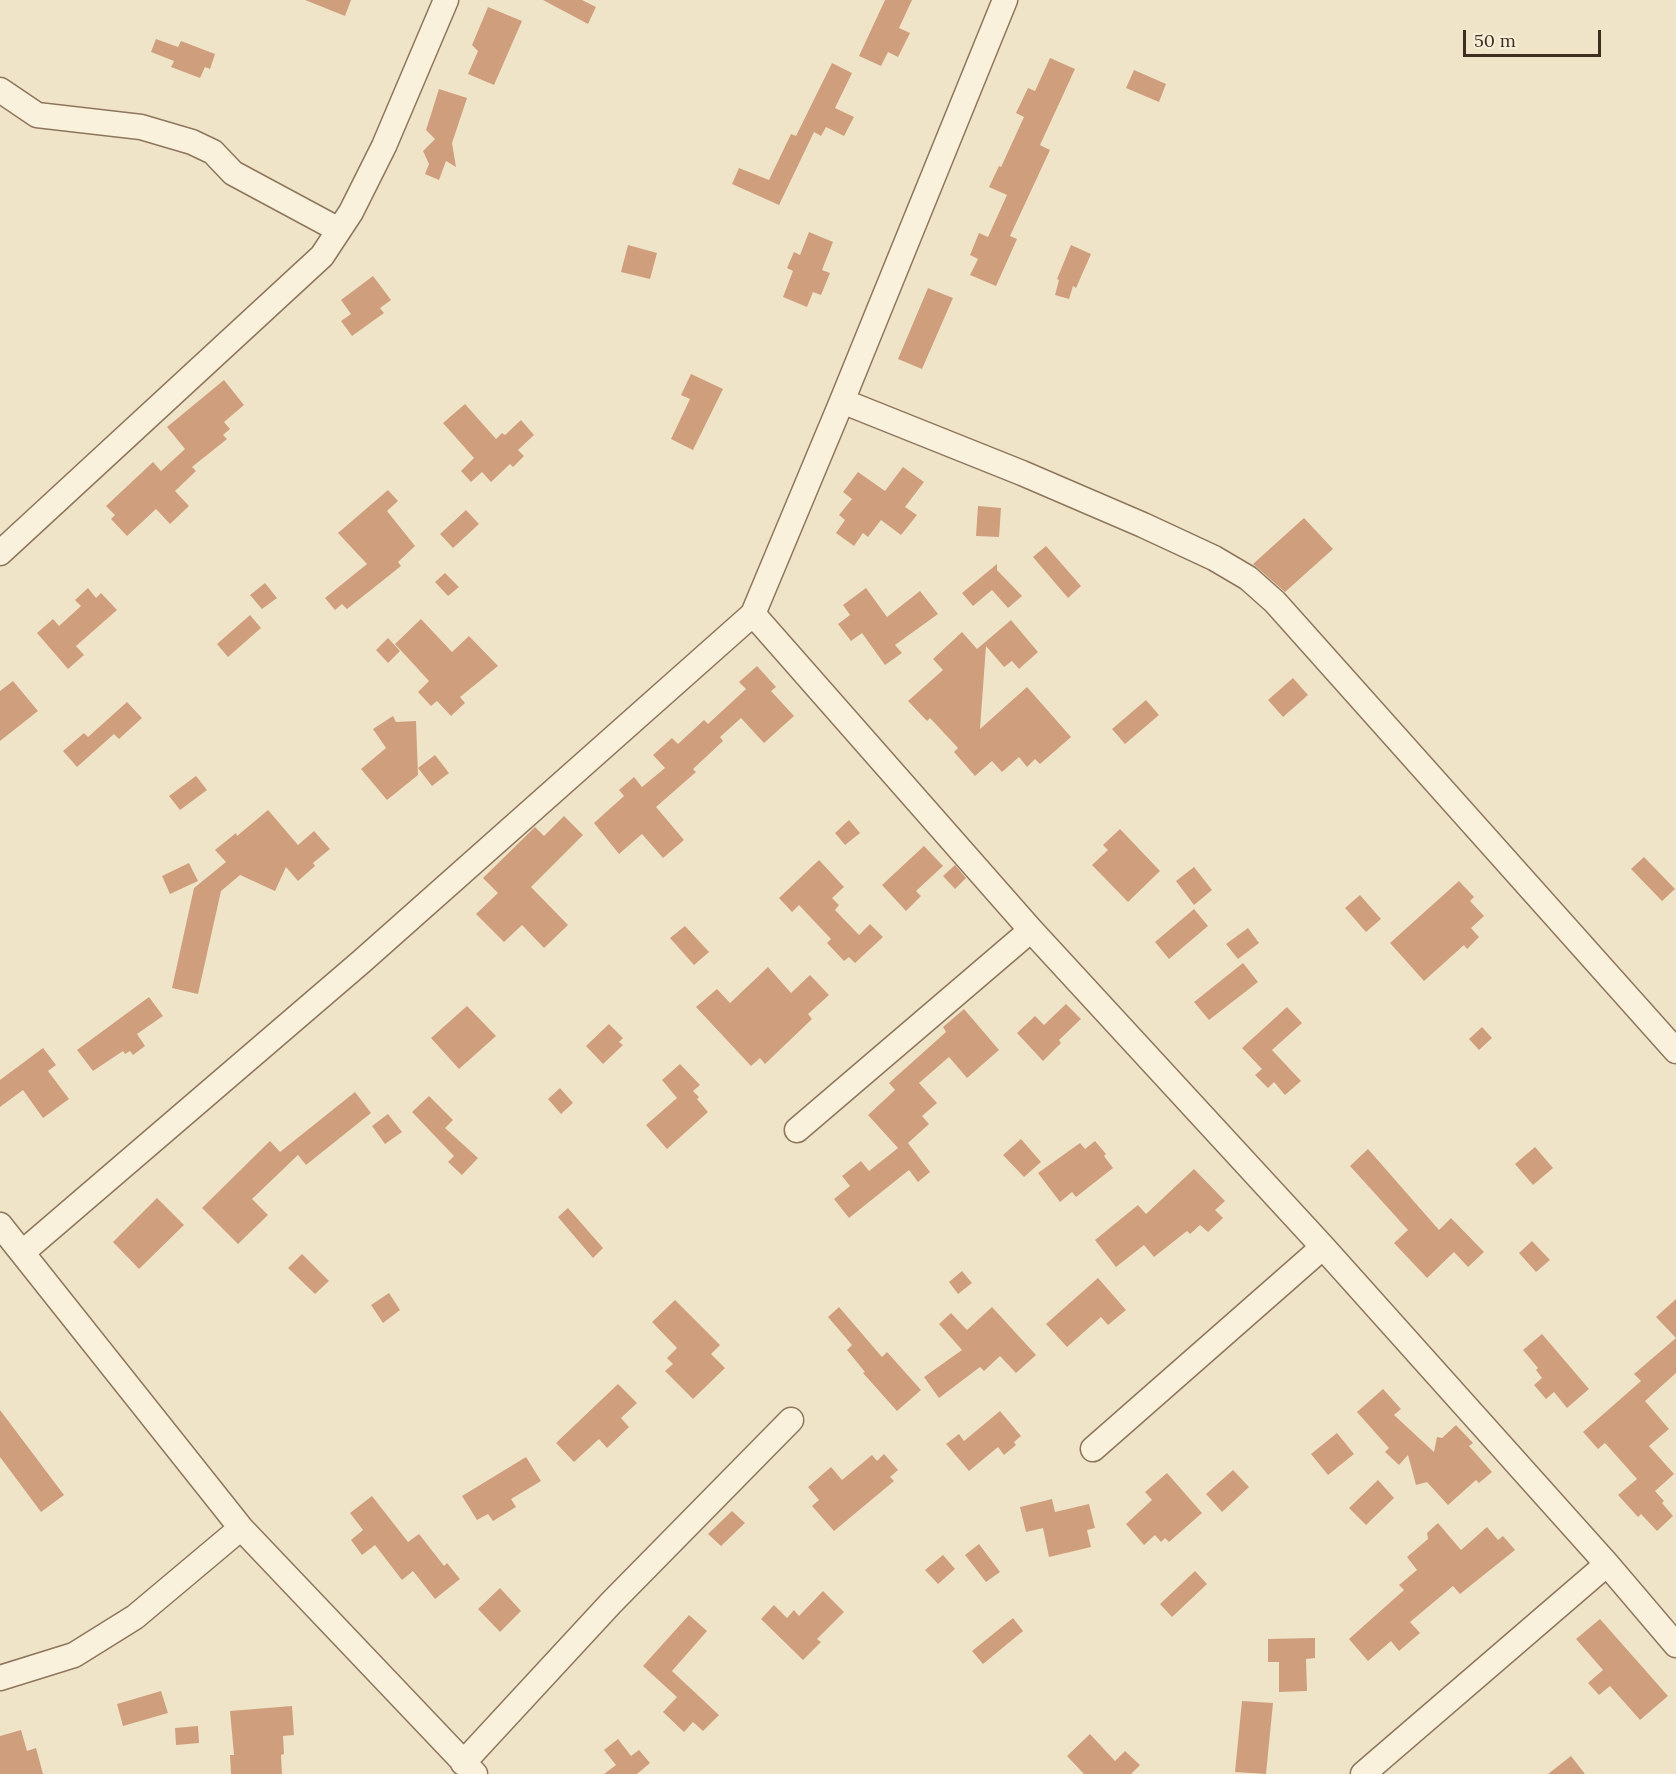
<!DOCTYPE html>
<html>
<head>
<meta charset="utf-8">
<style>
  body { margin:0 }
  #map { position:relative; width:1676px; height:1774px; overflow:hidden; background:#f0e4c8; font-family:Lora,serif }
  canvas { display:block }
  .scale { position:absolute; left:1463px; top:30px; width:138px; height:27px; box-sizing:border-box; border:3px solid #3d2e20; border-top:0; padding-left:8px; font-size:18px; line-height:21px; white-space:nowrap; color:#3d2e20; -webkit-text-stroke:4px #f7eed8; paint-order:stroke }
</style>
</head>
<body>
<div id="map">
<canvas width="1676" height="1774"></canvas>
<div class="scale">50 m</div>
</div>
<script>
const ctx = document.querySelector('canvas').getContext('2d');
ctx.lineJoin = 'round';
function paint(path, color) { ctx.fillStyle = color; ctx.fill(path, 'evenodd'); }
const toPath = rows => new Path2D(rows.map(r => 'M' + r).join(''));
function stroke(path, color, width, dash) { ctx.strokeStyle = color; ctx.lineWidth = width; ctx.lineCap = dash ? 'butt' : 'round'; ctx.setLineDash(dash || []); ctx.stroke(path); }
paint(toPath([
  [305,0,351,0,345,16],
  [543,0,582,0,596,7,588,24],
  [885,0,912,0,899,28,910,33,898,57,888,52,881,66,859,56],
  [488,7,522,21,494,85,468,74,478,51,472,45],
  [156,39,178,47,181,41,215,54,210,69,205,67,200,78,171,67,174,61,151,52],
  [1050,58,1075,69,1040,145,1050,150,1010,236,1017,239,996,286,970,275,978,259,970,255,979,233,988,237,1007,195,989,187,999,166,1001,167,1024,117,1016,113,1028,88,1035,91],
  [832,63,852,73,835,108,854,117,844,136,826,127,821,136,814,132,779,205,732,184,739,168,769,180,791,134,796,136],
  [1134,70,1166,84,1159,102,1126,88],
  [439,89,467,98,452,143,456,167,446,161,439,180,425,174,429,164,423,151,435,139,426,130],
  [809,232,833,242,822,270,830,273,821,295,813,292,807,307,783,297,793,271,787,268,794,252,800,255],
  [628,245,657,253,650,279,621,272],
  [1071,245,1091,254,1076,288,1073,286,1069,299,1055,295,1059,280,1057,279],
  [373,276,391,300,380,308,384,313,352,336,341,321,351,314,341,300],
  [928,288,953,298,922,369,898,359],
  [691,374,723,389,693,450,671,439,690,399,681,395],
  [224,380,244,405,224,422,230,429,223,435,227,439,192,467,196,471,175,491,189,506,170,524,156,509,127,536,111,519,115,515,106,506,153,462,161,471,185,449,167,427],
  [465,404,496,439,502,433,505,435,521,420,534,435,518,450,524,456,513,467,510,464,491,482,482,472,471,482,461,471,474,458,443,423],
  [903,467,924,482,905,507,917,515,901,535,881,520,868,537,863,533,854,546,836,533,845,520,839,515,852,499,843,492,858,472,885,491],
  [388,490,398,501,387,511,415,546,398,562,401,566,347,609,342,604,335,610,325,598,367,564,338,533],
  [978,506,1001,508,999,537,976,536],
  [466,510,479,524,453,548,440,534],
  [1304,518,1333,549,1285,592,1253,564],
  [1046,546,1081,586,1068,598,1033,557],
  [997,564,997,570,1022,596,1008,608,992,590,973,606,962,593],
  [445,573,459,587,448,596,435,582],
  [265,583,277,598,262,609,250,595],
  [88,588,96,598,101,593,117,610,76,646,84,655,68,669,37,633,53,619,59,626,81,606,75,600],
  [866,588,887,617,920,591,938,614,895,645,902,653,885,665,862,633,851,641,838,624,850,615,843,605],
  [250,615,261,628,228,657,217,644],
  [421,619,452,652,469,636,498,666,460,697,465,703,451,716,437,701,431,706,418,692,429,681,395,644],
  [1011,620,1038,652,1019,669,1012,661,1004,667,986,646,980,729,1027,687,1071,737,1040,764,1035,759,1027,767,1019,757,1002,772,992,761,975,776,954,752,958,748,930,718,927,721,908,701,943,670,933,659,962,632,977,649],
  [388,638,400,651,388,663,376,650],
  [757,666,776,687,771,691,794,716,764,743,741,718,720,737,723,741,693,769,696,772,656,807,684,840,663,858,642,834,619,854,594,823,624,796,619,790,634,777,642,787,665,768,653,755,672,738,678,744,704,720,708,724,746,689,739,682],
  [1293,678,1308,695,1283,717,1268,700],
  [13,681,38,711,0,741,0,691],
  [1146,700,1159,715,1125,744,1112,729],
  [127,702,142,718,119,739,114,734,77,767,63,751,84,733,88,737],
  [393,716,396,722,416,721,418,775,387,800,361,769,386,748,373,729],
  [435,755,449,773,432,786,418,768],
  [196,776,207,790,180,810,169,796],
  [268,810,298,845,314,831,330,849,313,863,315,866,298,881,286,867,275,891,240,875,221,891,198,994,172,988,194,888,226,862,215,850,236,833,237,836],
  [564,816,583,835,531,887,568,925,544,948,522,925,504,942,476,914,498,893,483,878,535,827,544,836],
  [849,820,860,833,845,845,835,833],
  [1120,829,1160,871,1128,902,1092,865,1108,850,1103,845],
  [924,846,943,866,916,891,921,896,906,911,882,885],
  [1644,857,1675,889,1662,901,1631,869],
  [819,860,844,887,832,898,839,905,835,910,859,935,870,924,883,937,855,963,849,957,844,961,827,943,831,939,799,905,792,912,779,898],
  [189,863,198,881,170,894,162,876],
  [955,865,966,878,955,889,943,876],
  [1194,867,1212,890,1194,905,1176,881],
  [1459,881,1474,897,1470,901,1484,916,1471,928,1479,937,1467,949,1464,945,1424,981,1390,943],
  [1360,895,1381,919,1366,932,1345,908],
  [1194,909,1208,926,1169,959,1155,942],
  [685,926,709,952,694,965,670,938],
  [1248,928,1259,943,1238,959,1226,944],
  [1243,963,1258,982,1209,1020,1194,1002],
  [768,967,791,993,810,975,829,995,808,1014,812,1019,765,1064,760,1058,751,1066,696,1007,717,989,730,1003],
  [149,997,163,1016,137,1034,145,1046,133,1055,130,1051,125,1054,123,1051,93,1071,77,1050],
  [1066,1004,1081,1019,1059,1040,1061,1043,1043,1061,1017,1033,1035,1016,1044,1025],
  [467,1006,496,1036,459,1069,431,1038],
  [1287,1007,1302,1023,1272,1050,1301,1081,1285,1095,1274,1082,1268,1088,1255,1075,1262,1069,1242,1048],
  [964,1009,999,1050,967,1078,949,1057,919,1083,937,1103,922,1116,929,1124,908,1143,930,1172,918,1182,909,1170,849,1218,834,1199,850,1186,842,1176,861,1161,869,1171,898,1148,868,1115,895,1090,889,1083,946,1032,943,1027],
  [609,1024,623,1038,619,1042,623,1045,603,1064,586,1046],
  [1482,1027,1492,1038,1479,1050,1469,1039],
  [43,1048,56,1065,48,1071,69,1099,43,1118,23,1090,0,1107,0,1080],
  [680,1064,700,1085,693,1091,699,1097,697,1099,708,1112,667,1149,646,1125,677,1098,662,1080],
  [560,1088,573,1103,561,1114,548,1099],
  [355,1092,371,1113,306,1165,298,1155,252,1199,268,1215,238,1244,202,1208,270,1141,280,1152],
  [429,1096,453,1120,445,1128,478,1158,462,1175,448,1162,454,1156,412,1112],
  [388,1114,402,1132,385,1144,372,1126],
  [1021,1139,1041,1162,1024,1177,1003,1155],
  [1095,1141,1106,1154,1104,1156,1113,1168,1076,1197,1072,1192,1060,1202,1038,1173,1080,1143,1085,1149],
  [1535,1147,1553,1168,1533,1185,1515,1164],
  [1368,1149,1439,1230,1451,1218,1484,1252,1468,1267,1454,1252,1427,1278,1394,1243,1408,1230,1350,1166],
  [1194,1169,1225,1201,1215,1210,1223,1218,1208,1232,1200,1225,1190,1234,1187,1231,1154,1257,1144,1245,1116,1267,1095,1240,1138,1205,1146,1214],
  [157,1198,184,1225,139,1269,113,1242],
  [568,1208,603,1248,593,1258,558,1217],
  [1532,1241,1550,1260,1536,1272,1519,1253],
  [302,1254,329,1281,315,1294,288,1268],
  [962,1271,972,1283,958,1294,949,1282],
  [1098,1278,1126,1310,1108,1325,1101,1317,1067,1347,1046,1324],
  [389,1293,400,1310,383,1323,371,1305],
  [1676,1299,1676,1373,1645,1401,1669,1429,1649,1446,1674,1474,1655,1491,1664,1501,1662,1503,1673,1516,1657,1531,1641,1514,1638,1517,1618,1495,1637,1479,1605,1443,1598,1449,1583,1432,1641,1381,1634,1374,1676,1338,1656,1317],
  [675,1300,720,1345,711,1354,725,1368,693,1399,665,1371,673,1364,667,1358,677,1348,652,1322],
  [839,1307,882,1357,887,1352,921,1390,897,1411,863,1373,865,1372,847,1350,852,1345,828,1317],
  [992,1307,1036,1355,1016,1373,1000,1356,984,1371,980,1367,939,1398,924,1377,962,1350,939,1324,951,1313,967,1330],
  [1542,1334,1589,1389,1567,1408,1554,1392,1546,1399,1534,1385,1542,1378,1536,1370,1538,1368,1523,1350],
  [618,1384,637,1403,621,1418,629,1427,607,1448,599,1439,574,1462,556,1443],
  [1383,1389,1401,1409,1394,1415,1434,1452,1437,1437,1442,1438,1456,1425,1473,1443,1469,1446,1492,1472,1479,1483,1476,1480,1448,1505,1427,1482,1416,1485,1408,1455,1399,1465,1385,1452,1389,1448,1357,1412],
  [0,1410,64,1495,41,1512,0,1457],
  [1000,1411,1021,1436,1014,1442,1016,1445,1004,1455,998,1447,969,1471,946,1444,959,1434,964,1441],
  [1337,1433,1354,1454,1328,1475,1311,1454],
  [884,1454,898,1470,890,1477,894,1481,834,1531,812,1506,819,1500,808,1487,831,1467,842,1480,872,1455,877,1461],
  [526,1457,541,1481,511,1499,516,1507,493,1521,488,1514,477,1520,462,1496],
  [1233,1470,1249,1487,1222,1512,1206,1494],
  [1167,1473,1202,1513,1169,1542,1165,1538,1161,1542,1155,1535,1144,1545,1126,1524,1152,1500,1145,1492],
  [1378,1480,1394,1498,1366,1525,1349,1508],
  [372,1496,408,1542,419,1534,444,1566,447,1563,460,1579,435,1599,413,1571,402,1580,375,1545,362,1555,351,1540,363,1530,350,1513],
  [1052,1499,1055,1512,1089,1504,1095,1528,1087,1530,1091,1547,1049,1557,1043,1528,1026,1532,1020,1507],
  [732,1511,745,1523,721,1546,708,1534],
  [1438,1523,1461,1550,1487,1527,1498,1540,1503,1536,1515,1550,1460,1594,1453,1586,1410,1622,1420,1633,1399,1651,1391,1641,1368,1661,1349,1639,1404,1590,1399,1585,1417,1570,1407,1557,1428,1539,1427,1533],
  [979,1544,1000,1572,986,1582,965,1555],
  [943,1555,955,1569,938,1584,925,1570],
  [1195,1571,1207,1584,1172,1617,1160,1604],
  [500,1588,521,1611,500,1632,478,1609],
  [823,1591,844,1612,817,1639,821,1642,803,1660,761,1619,774,1605,787,1618,794,1610,799,1616],
  [689,1615,707,1631,672,1671,719,1715,703,1731,693,1722,684,1732,663,1712,677,1697,643,1666],
  [1013,1618,1023,1631,983,1664,972,1651],
  [1600,1619,1668,1696,1640,1720,1610,1686,1599,1695,1588,1683,1603,1670,1576,1639],
  [1315,1638,1315,1658,1306,1659,1307,1691,1279,1692,1279,1662,1268,1662,1268,1639],
  [161,1691,168,1713,123,1726,117,1704],
  [1242,1701,1273,1703,1266,1774,1235,1772],
  [292,1706,294,1735,283,1736,284,1754,281,1755,282,1774,231,1774,230,1755,234,1755,230,1711],
  [198,1726,199,1743,176,1745,175,1728],
  [21,1730,27,1751,36,1748,43,1774,0,1774,0,1736],
  [1090,1734,1115,1761,1125,1751,1140,1765,1131,1774,1084,1774,1067,1756],
  [618,1739,631,1756,639,1750,650,1763,637,1774,604,1774,616,1765,604,1750],
  [1571,1756,1585,1774,1548,1774]
]), '#cf9f7d');
const minor = toPath([
  [0,90,37,115,141,127,192,142,213,152,233,173,339,230],
  [842,401,1022,473,1143,525,1214,558,1248,578,1275,602,1676,1051],
  [0,553,322,256,351,212,384,146,446,0],
  [753,614,1031,930,1323,1247,1607,1564,1676,1645],
  [797,1130,1031,930],
  [0,1225,241,1528,475,1774],
  [23,1252,361,962,753,614,842,401,1005,0],
  [1093,1449,1323,1247],
  [0,1678,74,1655,135,1617,241,1528],
  [463,1763,611,1603,791,1420],
  [1363,1774,1607,1564]
]);
stroke(minor, '#8d765c', 27);
stroke(minor, '#faf1dc', 24);
</script>
</body>
</html>
